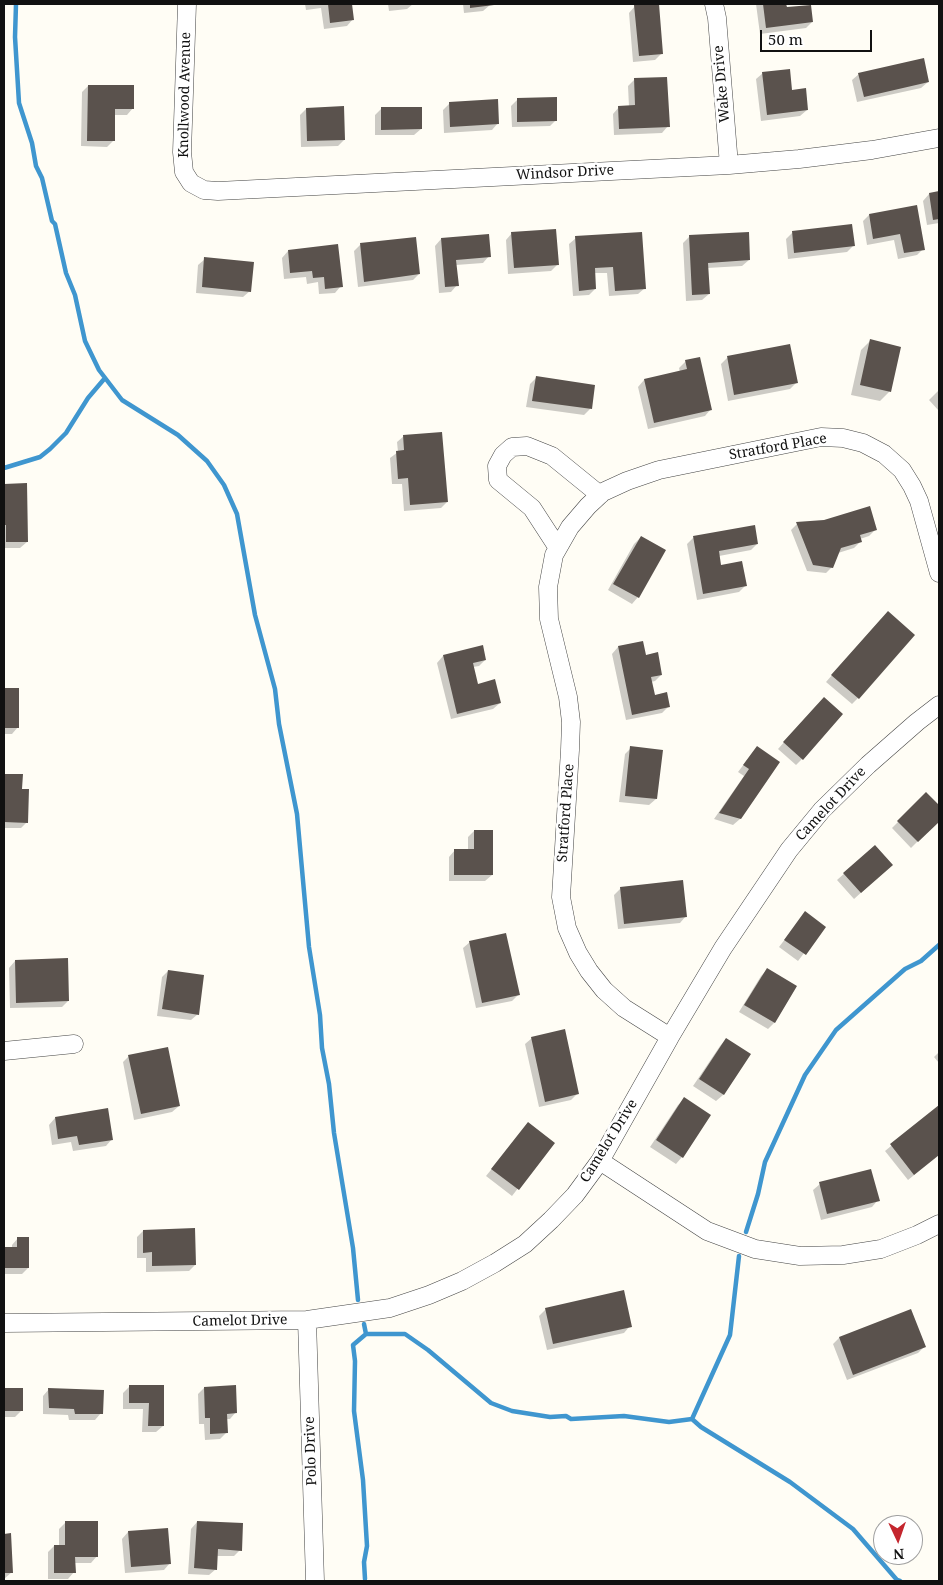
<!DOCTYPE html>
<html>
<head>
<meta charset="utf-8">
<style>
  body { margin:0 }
  #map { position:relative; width:943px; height:1585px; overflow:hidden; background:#fffdf5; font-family:"Noto Serif",serif }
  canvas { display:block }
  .frame { position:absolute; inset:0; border:5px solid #111; pointer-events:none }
  .north { position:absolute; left:873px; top:1515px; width:50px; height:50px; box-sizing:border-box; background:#fff; border:1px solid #a0a0a0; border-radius:50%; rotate:177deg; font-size:14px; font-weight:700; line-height:20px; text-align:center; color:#111 }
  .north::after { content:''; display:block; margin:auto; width:18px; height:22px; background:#c4262e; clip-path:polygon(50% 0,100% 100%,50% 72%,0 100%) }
  .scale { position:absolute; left:760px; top:30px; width:112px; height:22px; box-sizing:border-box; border:2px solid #111; border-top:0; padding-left:6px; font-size:15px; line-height:18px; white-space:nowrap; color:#111; -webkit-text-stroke:4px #fff; paint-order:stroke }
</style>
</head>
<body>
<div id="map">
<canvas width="943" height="1585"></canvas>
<div class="frame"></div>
<div class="north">N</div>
<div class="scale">50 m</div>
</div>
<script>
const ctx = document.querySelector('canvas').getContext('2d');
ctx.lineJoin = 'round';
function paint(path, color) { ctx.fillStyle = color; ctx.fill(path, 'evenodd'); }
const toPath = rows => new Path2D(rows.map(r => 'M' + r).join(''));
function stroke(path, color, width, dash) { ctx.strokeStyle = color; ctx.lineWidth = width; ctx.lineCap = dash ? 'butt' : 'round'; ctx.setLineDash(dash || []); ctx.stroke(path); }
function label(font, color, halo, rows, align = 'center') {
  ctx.font = font + ' "Noto Serif",serif'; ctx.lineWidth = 5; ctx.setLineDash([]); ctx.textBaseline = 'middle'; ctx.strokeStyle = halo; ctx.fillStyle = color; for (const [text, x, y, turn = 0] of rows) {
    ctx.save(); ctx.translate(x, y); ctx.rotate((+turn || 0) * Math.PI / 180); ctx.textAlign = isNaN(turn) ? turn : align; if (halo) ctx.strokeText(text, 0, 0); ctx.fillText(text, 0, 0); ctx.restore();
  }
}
paint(toPath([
  [305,4,351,4,353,19,347,26,324,29,321,8,306,10],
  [388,4,413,4,407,9,389,11],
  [463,4,490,4,490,5,483,11,464,13],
  [756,4,785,4,786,9,812,22,806,28,760,34],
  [635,6,662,53,655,60,633,62,629,13],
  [763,73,791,91,807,110,800,116,761,121,756,79],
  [859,74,928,82,921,88,857,102,852,80],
  [635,79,668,126,662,133,614,135,613,114,619,107,629,107,628,86],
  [88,86,133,108,127,115,114,115,114,140,107,147,81,146,82,92],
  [518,99,556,120,550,126,512,127,511,106],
  [449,104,498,123,492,130,444,133,443,110],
  [306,109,344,140,338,146,301,147,300,115],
  [381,109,421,129,414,135,375,135,375,115],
  [939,193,939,223,927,225,923,201,929,194],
  [916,206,923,249,917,255,898,259,894,240,867,245,863,221,869,215],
  [512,233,557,265,551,271,508,274,506,240],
  [792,233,853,246,847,252,788,259,786,239],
  [690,236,749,260,742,266,707,268,709,294,702,300,686,301,683,243],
  [414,238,419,274,413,280,358,287,354,251,360,245],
  [576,238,645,288,638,294,609,296,607,273,594,273,595,289,589,295,573,296,569,244],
  [441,239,489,256,483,263,456,265,457,285,451,292,439,293,435,246],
  [288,251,341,286,335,293,319,294,318,282,307,284,306,277,284,279,282,258],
  [205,259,250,291,243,297,196,293,198,265],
  [870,341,900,347,889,392,880,401,851,395,861,350],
  [727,358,797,382,790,389,728,401,721,364],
  [686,361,711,409,705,416,648,429,638,387,644,380,680,372,679,368],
  [536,378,594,386,590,409,584,415,526,407,530,384],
  [939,390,939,411,929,400],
  [404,436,447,502,441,508,404,511,402,484,392,484,390,458,398,452,397,442],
  [4,485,26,485,27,542,20,548,4,548],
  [797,524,875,530,869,536,860,539,860,542,854,548,838,553,832,567,826,573,807,571,791,530],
  [641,537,638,597,632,604,608,590,634,544],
  [693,538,757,544,751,550,719,556,720,567,745,586,739,592,697,600,687,544],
  [881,619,858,698,852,704,826,682],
  [618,647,645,656,661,675,655,681,651,682,654,696,668,707,662,713,626,720,612,654],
  [443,656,485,660,479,666,473,667,477,685,500,703,493,709,451,719,437,663],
  [4,690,18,690,18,727,12,734,4,734],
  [817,705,802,759,796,765,778,749],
  [757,747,740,819,733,825,714,819,744,776,738,772],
  [631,748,656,799,649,805,619,802,625,754],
  [4,775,21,775,21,790,27,822,21,828,4,828],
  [926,794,939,807,939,820,911,848,892,828],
  [474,831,492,875,485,881,449,881,449,857,455,850,468,850,468,837],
  [875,846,885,871,854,899,837,880],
  [621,888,686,916,680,923,618,929,614,895],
  [805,913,824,927,798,961,779,947],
  [470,942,518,995,512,1001,476,1008,463,948],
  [15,961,68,1001,62,1007,10,1008,9,968],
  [767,970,796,987,774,1023,768,1029,739,1012,761,976],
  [168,971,198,1014,191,1020,157,1016,162,977],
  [532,1038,577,1094,571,1100,539,1107,525,1044],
  [726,1039,749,1054,723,1095,716,1101,693,1086,720,1046],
  [939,1052,939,1063,934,1057],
  [129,1056,179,1106,172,1112,134,1120,123,1062],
  [684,1099,682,1157,676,1164,650,1147,678,1105],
  [939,1106,939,1155,908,1180,885,1151],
  [55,1118,112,1139,106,1146,73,1151,71,1142,52,1145,49,1125],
  [528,1124,553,1143,512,1196,486,1176],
  [820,1184,878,1200,872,1207,821,1220,813,1190],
  [143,1231,195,1265,189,1271,146,1272,146,1258,137,1258,137,1237],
  [18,1238,28,1268,22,1274,4,1274,4,1248,12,1248,12,1245],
  [546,1309,630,1326,624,1333,547,1350,539,1316],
  [910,1311,924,1347,918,1353,847,1380,833,1344,839,1338],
  [130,1386,163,1387,163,1426,156,1432,142,1432,143,1409,123,1409,123,1393],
  [204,1388,236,1412,230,1419,226,1419,226,1433,220,1439,205,1440,204,1424,199,1424,198,1394],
  [4,1389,21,1389,21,1411,15,1417,4,1417],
  [49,1389,101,1413,95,1420,69,1420,68,1415,43,1414,43,1396],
  [197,1522,240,1550,234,1556,216,1556,216,1569,209,1575,188,1574,191,1529],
  [65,1523,97,1556,91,1563,74,1563,74,1572,68,1579,48,1579,48,1552,54,1546,59,1546,59,1529],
  [128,1532,170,1563,164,1570,125,1573,122,1539],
  [4,1535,9,1535,12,1572,4,1579]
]), '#0003');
stroke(toPath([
  [16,4,15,37,19,103,32,143,36,166,42,178,52,221,55,224,66,273,75,295,85,341,99,370,122,400,178,435,207,461,224,485,237,514,255,615,275,689,279,724,297,814,309,947,320,1015,322,1048,329,1084,334,1133,353,1248,358,1300],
  [4,468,40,457,50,449,66,433,88,398,105,378],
  [746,1232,758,1194,765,1162,805,1075,836,1030,905,969,921,961,939,945],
  [364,1324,366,1334],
  [692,1419,701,1427,790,1482,853,1529,897,1580,900,1581],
  [692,1419,730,1335,739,1256],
  [365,1579,364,1562,367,1546,363,1480,354,1411,355,1361,353,1345,366,1334,405,1334,428,1350,491,1403,512,1411,550,1417,566,1416,571,1419,624,1416,669,1422,692,1419]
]), '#3f96cf', 4.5);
paint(toPath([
  [328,4,352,4,354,20,330,23],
  [470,4,494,4,494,5,470,8],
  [659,4,663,54,639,56,634,5],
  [763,4,786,4,787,7,811,5,813,22,766,28],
  [924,58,929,82,864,97,858,73],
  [790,69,792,90,806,88,808,110,767,115,762,72],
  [667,77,670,127,619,129,618,106,635,105,634,78],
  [88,85,134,85,134,109,115,109,115,141,87,141],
  [557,97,557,121,517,122,517,98],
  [498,99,499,124,450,127,449,102],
  [344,106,345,140,307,141,306,108],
  [381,107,422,107,422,129,381,130],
  [939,191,939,219,933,220,929,193],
  [917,205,925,250,904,253,900,234,873,239,869,214],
  [852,224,855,246,794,253,792,231],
  [556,229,559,265,514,268,511,232],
  [642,232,646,289,615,291,613,267,595,268,596,289,579,291,575,236],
  [749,232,750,260,708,263,710,294,692,295,689,235],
  [489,234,491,257,456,260,459,286,445,287,441,238],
  [416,237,420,274,364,282,360,243],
  [338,244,343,287,325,289,324,277,313,278,312,271,290,273,288,250],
  [204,257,254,262,251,292,202,287],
  [870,339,901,347,891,392,860,385],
  [790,344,798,383,734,395,727,356],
  [700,357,712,410,654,423,644,379,687,369,685,360],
  [536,376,595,385,592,409,532,401],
  [442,432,448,502,410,505,408,478,398,479,396,451,404,450,403,435],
  [27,483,28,542,6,542,6,525,4,525,4,484],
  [870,506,877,530,860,535,862,542,841,548,833,568,813,565,796,522,824,520],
  [755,525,758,544,719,551,721,565,742,561,747,586,703,594,693,536],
  [641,536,666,550,639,598,613,584],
  [888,611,915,635,859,699,831,675],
  [643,641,646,655,658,652,662,675,651,677,655,695,667,692,670,707,632,715,618,646],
  [483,645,486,660,473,663,478,684,495,679,501,703,457,714,443,655],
  [4,688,19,688,19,728,4,728],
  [824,697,843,714,803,760,783,742],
  [630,746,663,750,657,799,625,796],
  [757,746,780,762,741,819,719,813,749,769,743,765],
  [4,774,23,774,22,789,29,789,28,823,4,822],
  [926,792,939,805,939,822,918,842,897,821],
  [474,830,493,830,493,875,454,875,454,849,474,849],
  [875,845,893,865,861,893,843,873],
  [683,880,687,917,624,924,620,887],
  [805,911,826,927,806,955,784,940],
  [506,933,520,995,482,1003,469,941],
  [68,958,69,1001,16,1003,15,960],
  [767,968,797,986,775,1023,744,1005],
  [168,970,204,975,199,1015,162,1009],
  [565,1029,579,1094,545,1102,531,1037],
  [726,1038,751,1054,724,1095,699,1079],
  [168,1047,180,1106,141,1114,128,1055],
  [684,1097,711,1115,683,1158,656,1140],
  [939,1105,939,1155,914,1175,890,1144],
  [108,1108,113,1140,79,1145,77,1136,58,1139,55,1117],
  [528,1122,555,1143,519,1190,491,1169],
  [871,1169,880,1201,827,1214,819,1182],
  [195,1228,196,1265,152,1266,152,1252,143,1253,143,1230],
  [17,1237,29,1237,29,1268,4,1268,4,1247,17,1247],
  [624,1290,632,1327,553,1344,545,1308],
  [911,1309,926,1347,853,1375,839,1337],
  [129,1385,164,1385,164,1426,148,1426,149,1403,129,1403],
  [236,1385,237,1413,227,1414,228,1433,210,1434,210,1418,205,1418,204,1387],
  [4,1388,23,1388,23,1411,4,1411],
  [48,1388,104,1390,103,1414,75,1414,74,1409,49,1408],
  [65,1521,98,1521,98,1557,75,1557,76,1573,54,1573,54,1545,65,1545],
  [197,1521,243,1523,242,1551,218,1549,217,1570,194,1568],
  [168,1528,171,1564,131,1567,128,1531],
  [11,1533,13,1573,4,1573,4,1534]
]), '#5a524d');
const street = toPath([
  [187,4,182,152,184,172,191,183,204,190,218,191,729,165,799,159,872,150,939,138],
  [714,4,717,18,729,165],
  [558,548,532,508,498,480,497,466,503,455,512,447,527,446,552,456,600,495],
  [670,1037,624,1008,604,990,589,971,578,953,567,928,561,897,570,750,571,722,568,697,549,619,548,587,554,555,570,527,588,506,603,492,627,481,659,470,821,437,843,438,863,443,884,454,902,470,912,486,919,501,939,573],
  [4,1051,74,1044],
  [600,1161,707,1231,755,1249,800,1256,843,1255,881,1249,917,1235,939,1224],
  [307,1320,315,1581],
  [4,1323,307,1320,390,1308,429,1295,462,1281,495,1263,525,1244,551,1220,575,1195,600,1161,670,1037,723,948,789,850,822,810,868,765,917,722,939,705]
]);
stroke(street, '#444', 19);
stroke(street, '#fff', 18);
label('14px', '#111', '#fff', [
  ["Wake Drive",722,84,-95],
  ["Knollwood Avenue",185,95,-89],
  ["Windsor Drive",565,173,-3],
  ["Stratford Place",778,447,-10],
  ["Camelot Drive",831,804,-47],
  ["Stratford Place",566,813,-86],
  ["Camelot Drive",609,1141,-58],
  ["Camelot Drive",240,1321,-1],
  ["Polo Drive",311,1451,-92]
]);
</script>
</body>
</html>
